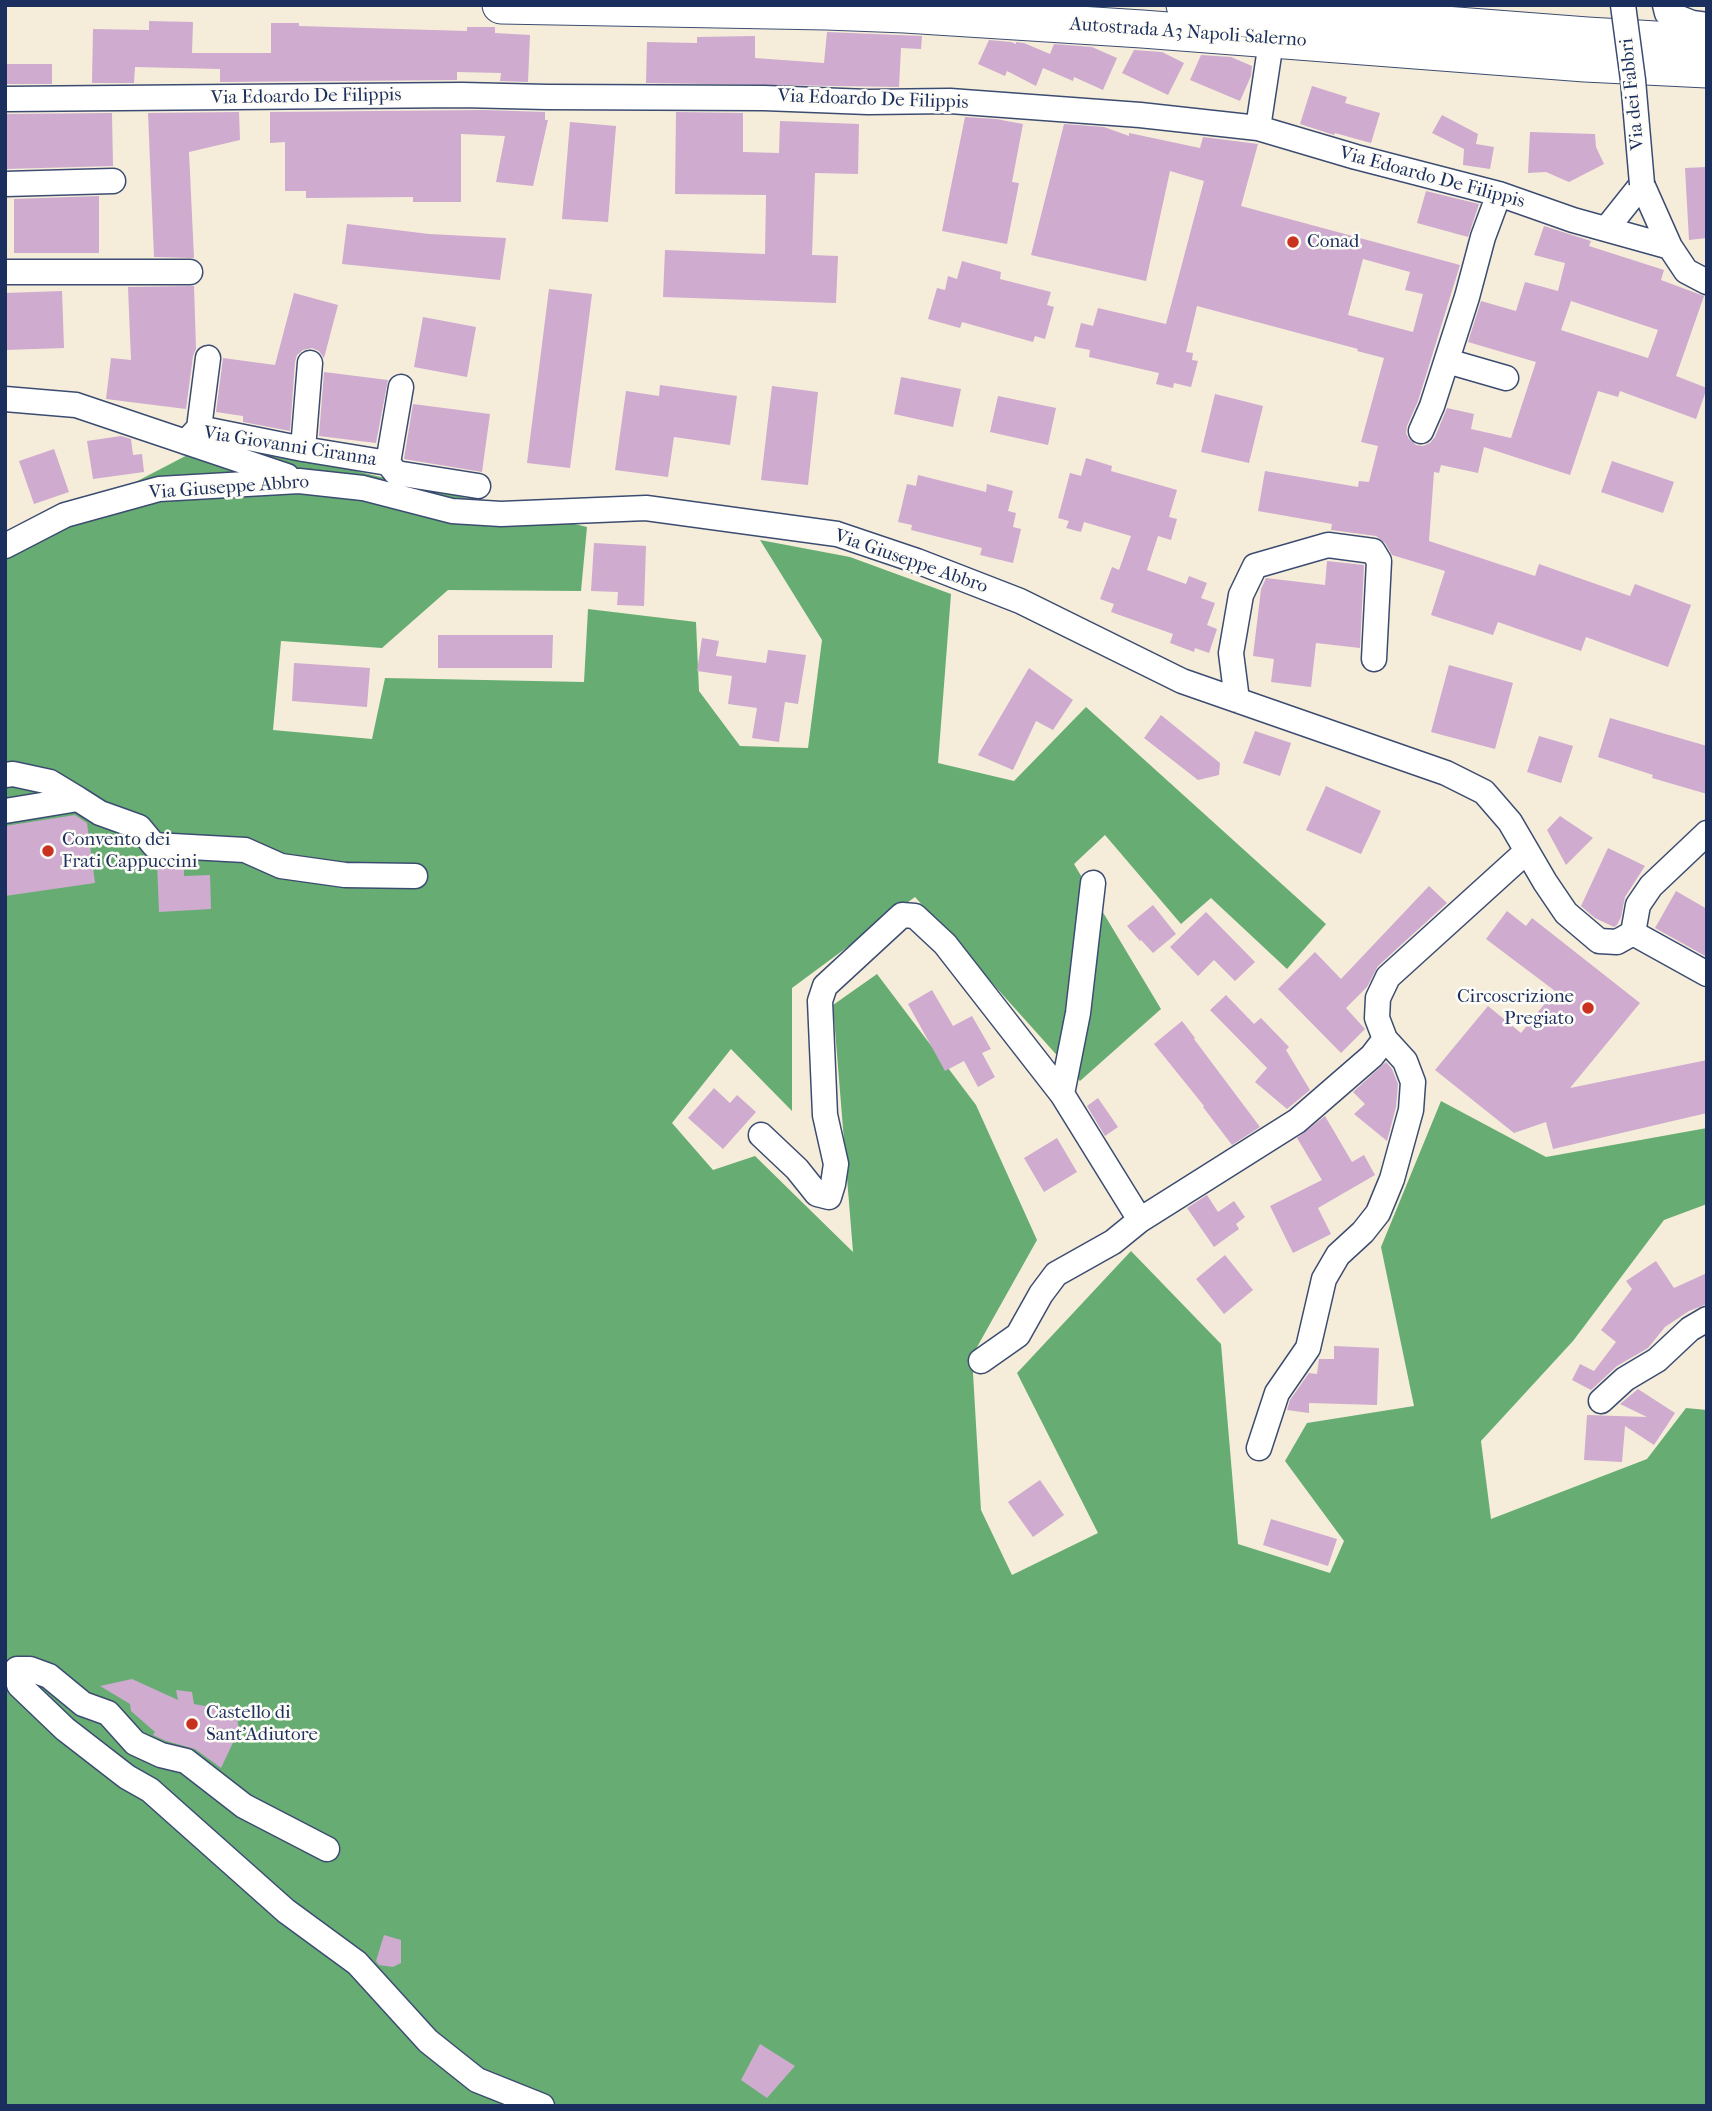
<!DOCTYPE html>
<html>
<head>
<meta charset="utf-8">
<style>
  body { margin:0 }
  #map { position:relative; width:1712px; height:2111px; overflow:hidden; background:#f5edda; font-family:"IM FELL French Canon",serif }
  canvas { display:block }
  .frame { position:absolute; inset:0; border:7px solid #1b2f5e; pointer-events:none }
</style>
</head>
<body>
<div id="map">
<canvas width="1712" height="2111"></canvas>
<div class="frame"></div>
</div>
<script>
const ctx = document.querySelector('canvas').getContext('2d');
ctx.lineJoin = 'round';
function paint(path, color) { ctx.fillStyle = color; ctx.fill(path, 'evenodd'); }
const toPath = rows => new Path2D(rows.map(r => 'M' + r).join(''));
function stroke(path, color, width, dash) { ctx.strokeStyle = color; ctx.lineWidth = width; ctx.lineCap = dash ? 'butt' : 'round'; ctx.setLineDash(dash || []); ctx.stroke(path); }
function label(font, color, halo, rows, align = 'center') {
  ctx.font = font + ' "IM FELL French Canon",serif'; ctx.lineWidth = 5; ctx.setLineDash([]); ctx.textBaseline = 'middle'; ctx.strokeStyle = halo; ctx.fillStyle = color; for (const [text, x, y, turn = 0] of rows) {
    ctx.save(); ctx.translate(x, y); ctx.rotate((+turn || 0) * Math.PI / 180); ctx.textAlign = isNaN(turn) ? turn : align; if (halo) ctx.strokeText(text, 0, 0); ctx.fillText(text, 0, 0); ctx.restore();
  }
}
paint(toPath([
  [220,438,587,527,581,591,448,590,382,648,281,641,273,730,372,739,385,678,584,682,588,609,696,622,699,691,740,746,808,748,822,640,760,540,850,557,951,594,938,763,1014,781,1086,707,1326,924,1287,969,1211,898,1181,924,1105,835,1074,864,1161,1009,1080,1081,915,897,792,988,792,1111,731,1049,672,1123,713,1170,755,1156,853,1252,833,1005,877,974,976,1105,1037,1240,972,1356,981,1510,1012,1575,1098,1533,1017,1373,1131,1251,1221,1344,1238,1544,1330,1573,1344,1541,1285,1461,1307,1423,1414,1406,1381,1247,1441,1101,1546,1157,1707,1128,1707,1204,1664,1220,1573,1341,1481,1441,1491,1519,1647,1459,1686,1408,1707,1410,1707,2106,5,2106,5,550]
]), '#67ad73');
paint(toPath([
  [149,21,193,22,192,53,271,53,271,23,299,23,299,26,467,31,467,27,495,27,495,33,530,35,528,82,500,81,501,73,457,72,457,80,220,82,220,69,135,67,134,83,92,83,93,29,149,30],
  [827,32,922,36,921,49,901,48,899,87,646,83,647,42,697,43,697,37,755,36,755,58,824,63],
  [989,40,1011,42,1016,44,1016,42,1024,43,1050,54,1054,44,1092,47,1117,58,1103,90,1074,77,1073,81,1043,68,1036,86,1007,71,1005,76,978,64],
  [1134,50,1162,52,1184,63,1168,95,1122,73],
  [1201,55,1231,57,1252,66,1251,76,1240,101,1190,80],
  [5,64,52,64,52,84,5,84],
  [1312,86,1347,97,1345,103,1380,113,1371,143,1335,133,1334,135,1300,124],
  [485,110,545,112,545,120,548,120,533,186,496,182,505,136,461,134,461,202,413,202,413,197,306,198,306,191,285,191,285,142,270,143,270,112],
  [239,112,240,140,189,152,194,258,154,257,148,113],
  [676,112,743,113,743,152,779,153,780,121,859,124,858,174,815,173,812,255,838,256,836,303,663,297,665,250,765,254,766,195,675,194],
  [112,113,113,166,5,169,5,114],
  [1442,115,1478,134,1476,144,1494,147,1490,169,1463,165,1464,149,1432,133],
  [965,117,996,119,1023,124,1012,182,1019,183,1007,244,942,231],
  [570,122,616,126,608,222,562,219],
  [1064,124,1104,127,1129,136,1129,133,1200,148,1203,137,1258,144,1241,206,1460,265,1418,401,1407,426,1406,433,1409,439,1416,445,1423,446,1430,443,1435,437,1447,408,1474,414,1471,429,1511,438,1536,362,1468,342,1481,301,1516,311,1525,282,1558,291,1565,263,1534,255,1544,226,1591,241,1589,246,1664,270,1661,280,1704,296,1676,376,1707,388,1696,419,1620,391,1618,397,1598,391,1570,475,1484,447,1478,473,1441,465,1439,473,1434,472,1429,541,1535,576,1539,564,1630,596,1635,584,1691,605,1668,667,1586,637,1581,651,1498,622,1493,635,1431,615,1445,571,1392,555,1385,543,1376,536,1331,530,1332,524,1258,511,1265,471,1358,487,1359,481,1369,482,1378,446,1361,442,1384,358,1357,351,1358,349,1197,306,1186,352,1193,353,1192,360,1198,361,1191,387,1174,383,1173,388,1156,384,1159,373,1089,357,1090,350,1075,347,1081,323,1093,326,1098,308,1166,324,1204,181,1170,171,1146,281,1031,255],
  [1363,259,1410,272,1405,290,1423,294,1413,332,1348,315],
  [1571,301,1658,330,1648,358,1561,330],
  [1530,132,1595,134,1596,147,1604,164,1569,182,1546,172,1528,173],
  [1707,167,1707,238,1689,240,1685,168],
  [1426,191,1479,204,1468,237,1417,223],
  [99,196,99,253,14,253,14,199],
  [347,224,429,234,506,238,500,280,342,264],
  [962,261,1001,272,1000,279,1051,292,1047,305,1054,307,1045,339,1035,336,1033,342,962,322,960,328,928,319,937,288,945,290,948,276,957,279],
  [194,286,196,349,193,356,186,409,106,399,111,358,131,360,128,287],
  [549,289,592,294,570,468,527,463],
  [62,291,64,348,5,350,5,293],
  [294,293,338,305,324,358,319,351,312,348,303,350,297,355,295,362,290,431,243,422,243,416,216,412,223,358,275,365],
  [423,317,476,327,467,377,414,367],
  [324,372,388,380,376,443,319,436],
  [901,377,961,389,953,427,894,414],
  [660,385,737,396,730,445,674,437,668,477,615,470,626,391,659,396],
  [772,386,818,392,808,485,761,480],
  [1215,394,1263,406,1249,463,1201,452],
  [998,396,1056,408,1048,445,990,432],
  [413,404,490,414,482,472,404,459],
  [121,436,131,439,133,455,142,454,144,472,93,479,87,441],
  [54,449,69,492,34,504,19,461],
  [1086,458,1112,466,1111,471,1177,490,1169,517,1177,519,1171,540,1158,536,1147,570,1186,584,1189,576,1207,583,1201,598,1215,603,1207,625,1217,629,1209,653,1195,648,1194,652,1170,643,1173,634,1111,612,1114,604,1100,599,1112,567,1119,570,1131,536,1084,522,1081,532,1066,528,1069,521,1058,518,1070,473,1081,476],
  [1612,461,1674,482,1663,513,1601,492],
  [918,475,986,492,987,484,1013,491,1008,511,1016,513,1013,527,1021,529,1013,563,980,555,982,548,911,530,912,525,898,522,907,484,916,486],
  [594,543,646,546,644,606,617,605,618,592,591,591],
  [1327,561,1364,565,1360,648,1316,643,1311,687,1271,682,1274,659,1253,656,1261,589,1266,578,1325,585],
  [438,635,553,635,552,668,438,668],
  [702,638,719,641,716,656,766,663,768,650,806,655,798,704,785,702,779,742,752,738,757,708,728,704,732,676,697,671],
  [294,663,370,668,367,707,292,701],
  [1449,665,1513,683,1495,749,1431,732],
  [1029,668,1073,700,1053,730,1036,721,1013,770,978,755],
  [1161,715,1220,763,1219,775,1198,780,1144,738],
  [1610,718,1707,746,1707,794,1652,778,1653,775,1598,757],
  [1255,731,1291,743,1280,776,1243,763],
  [1539,736,1573,746,1561,783,1527,772],
  [1326,786,1381,811,1361,854,1306,830],
  [75,815,87,823,95,883,5,896,5,826],
  [1560,816,1593,838,1566,865,1547,830],
  [1608,848,1645,866,1625,897,1621,917,1617,925,1614,927,1595,918,1581,906],
  [157,862,184,862,184,876,210,875,211,909,159,912],
  [1429,886,1447,903,1378,966,1367,987,1346,1008,1365,1029,1341,1053,1278,989,1315,952,1341,979],
  [1676,891,1707,909,1707,957,1655,928],
  [1153,905,1176,934,1153,953,1141,940,1140,941,1127,926],
  [1507,911,1526,926,1532,918,1640,1003,1570,1088,1707,1060,1707,1113,1553,1149,1546,1122,1514,1133,1435,1070,1488,1006,1521,1033,1555,991,1486,939],
  [1206,912,1255,962,1235,981,1214,960,1198,976,1170,947],
  [932,990,953,1026,972,1016,991,1049,982,1053,995,1077,978,1087,964,1061,945,1071,908,1004],
  [1226,995,1254,1024,1261,1018,1289,1047,1286,1050,1310,1090,1287,1109,1255,1082,1267,1068,1210,1010],
  [1182,1021,1195,1038,1194,1039,1260,1127,1232,1145,1203,1107,1204,1106,1154,1044],
  [1386,1062,1392,1069,1398,1084,1396,1107,1387,1141,1354,1114,1365,1104,1353,1092],
  [714,1088,730,1103,737,1095,756,1112,723,1149,688,1118],
  [1098,1098,1118,1127,1105,1136,1087,1106],
  [1325,1116,1352,1162,1364,1155,1375,1175,1318,1208,1331,1234,1293,1253,1270,1206,1322,1180,1297,1138],
  [1057,1138,1077,1172,1044,1192,1024,1158],
  [1207,1195,1218,1212,1234,1201,1245,1217,1236,1224,1239,1229,1214,1247,1187,1208],
  [1225,1255,1253,1290,1224,1314,1196,1279],
  [1656,1261,1674,1288,1707,1273,1707,1304,1689,1311,1665,1327,1648,1348,1617,1366,1591,1390,1572,1380,1580,1364,1594,1371,1616,1342,1601,1330,1632,1289,1626,1281],
  [1334,1346,1379,1348,1377,1405,1309,1403,1309,1413,1287,1410,1290,1400,1309,1373,1317,1374,1319,1359,1334,1359],
  [1638,1389,1675,1413,1654,1445,1625,1426,1622,1462,1584,1460,1587,1415,1647,1417,1620,1404],
  [1040,1480,1064,1515,1033,1537,1008,1502],
  [1271,1519,1337,1539,1328,1566,1263,1545],
  [132,1679,178,1700,176,1690,192,1692,194,1704,216,1708,237,1718,239,1730,221,1768,195,1749,166,1741,153,1735,155,1732,131,1711,130,1704,100,1686],
  [384,1935,401,1940,401,1963,393,1967,379,1965,376,1961],
  [760,2044,795,2066,767,2098,741,2080]
]), '#ceabcf');
const minor = toPath([
  [1665,5,1667,13,1692,23,1707,25],
  [5,99,462,95,547,97,764,98,868,102,950,101,1140,115,1258,128,1356,157,1499,194,1573,220,1670,247],
  [1258,128,1269,55],
  [5,184,113,181],
  [1642,184,1670,247,1686,271,1707,282],
  [1607,228,1642,184],
  [5,272,190,272],
  [1447,361,1506,378],
  [5,399,76,405,287,476],
  [199,428,208,358],
  [1421,431,1432,406,1467,297,1483,237,1499,194],
  [186,442,199,428,303,449,388,463,396,473,478,486],
  [303,449,310,363],
  [388,463,401,387],
  [5,546,65,515,159,489,299,481,363,488,452,511,501,514,646,508,837,534,917,561,1020,601,1182,681,1446,773,1484,792,1510,822,1545,882,1566,913,1599,941,1617,942,1633,933],
  [1237,700,1231,653,1241,595,1255,566,1328,545,1373,551,1379,561,1374,659],
  [5,775,13,774,50,782,78,799,5,811],
  [78,799,100,813,139,827,154,845,245,850,281,866,345,875,415,876],
  [1633,933,1638,905,1651,886,1707,833],
  [1633,933,1707,974],
  [1062,1094,1078,1013,1093,883],
  [761,1135,797,1169,817,1194,829,1197,833,1184,836,1164,825,1115,820,1001,825,986,902,915,915,916,945,944,1062,1094,1140,1220],
  [981,1361,1018,1335,1041,1294,1056,1274,1113,1242,1140,1220,1297,1121,1372,1056,1385,1039,1377,1018,1378,998,1388,977,1527,851],
  [1601,1401,1625,1379,1657,1360,1690,1329,1707,1319],
  [1259,1448,1277,1393,1308,1348,1324,1279,1338,1255,1363,1232,1378,1213,1392,1179,1411,1110,1413,1082,1405,1061,1385,1039],
  [327,1849,244,1806,186,1761,161,1755,135,1743,108,1713,83,1704,49,1676,30,1669,17,1669,19,1685,65,1729,127,1777,150,1790,286,1911,357,1963,428,2041,477,2080,542,2106]
]);
const highway = toPath([
  [501,5,826,11,905,14,1142,29,1585,63,1707,69],
  [1185,5,1587,36,1707,43]
]);
stroke(minor, '#3c4c71', 27);
stroke(highway, '#3c4c71', 39);
stroke(minor, '#fff', 24);
stroke(highway, '#fff', 37);
const minorBridge = toPath([
  [1623,5,1633,80,1642,184]
]);
stroke(minorBridge, '#3c4c71', 27, []);
stroke(minorBridge, '#fff', 24);
for (const [x, y, r, color] of [
  [1293,242,7,"#c8321e"],
  [48,851,7,"#c8321e"],
  [1588,1008,7,"#c8321e"],
  [192,1724,7,"#c8321e"]
]) { const dot = new Path2D(); dot.arc(x, y, r, 0, 2 * Math.PI); ctx.fillStyle = color; ctx.fill(dot); stroke(dot, '#fdfcf7', 2.5); }
label('19px', '#1b2f5e', '#fdfcf7', [
  ["Autostrada A3 Napoli-Salerno",1188,33,4],
  ["Via dei Fabbri",1633,94,-96],
  ["Via Edoardo De Filippis",306,97,-1],
  ["Via Edoardo De Filippis",873,100,2],
  ["Via Edoardo De Filippis",1432,178,15],
  ["Via Giovanni Ciranna",290,447,9],
  ["Via Giuseppe Abbro",229,488,-4],
  ["Via Giuseppe Abbro",911,562,19]
]);
label('19px', '#1b2f5e', '#fdfcf7', [
  ["Conad",1307,242],
  ["Convento dei",62,840],
  ["Frati Cappuccini",62,862],
  ["Circoscrizione",1574,997,"right"],
  ["Pregiato",1574,1019,"right"],
  ["Castello di",206,1713],
  ["Sant'Adiutore",206,1735]
], 'left');
</script>
</body>
</html>
